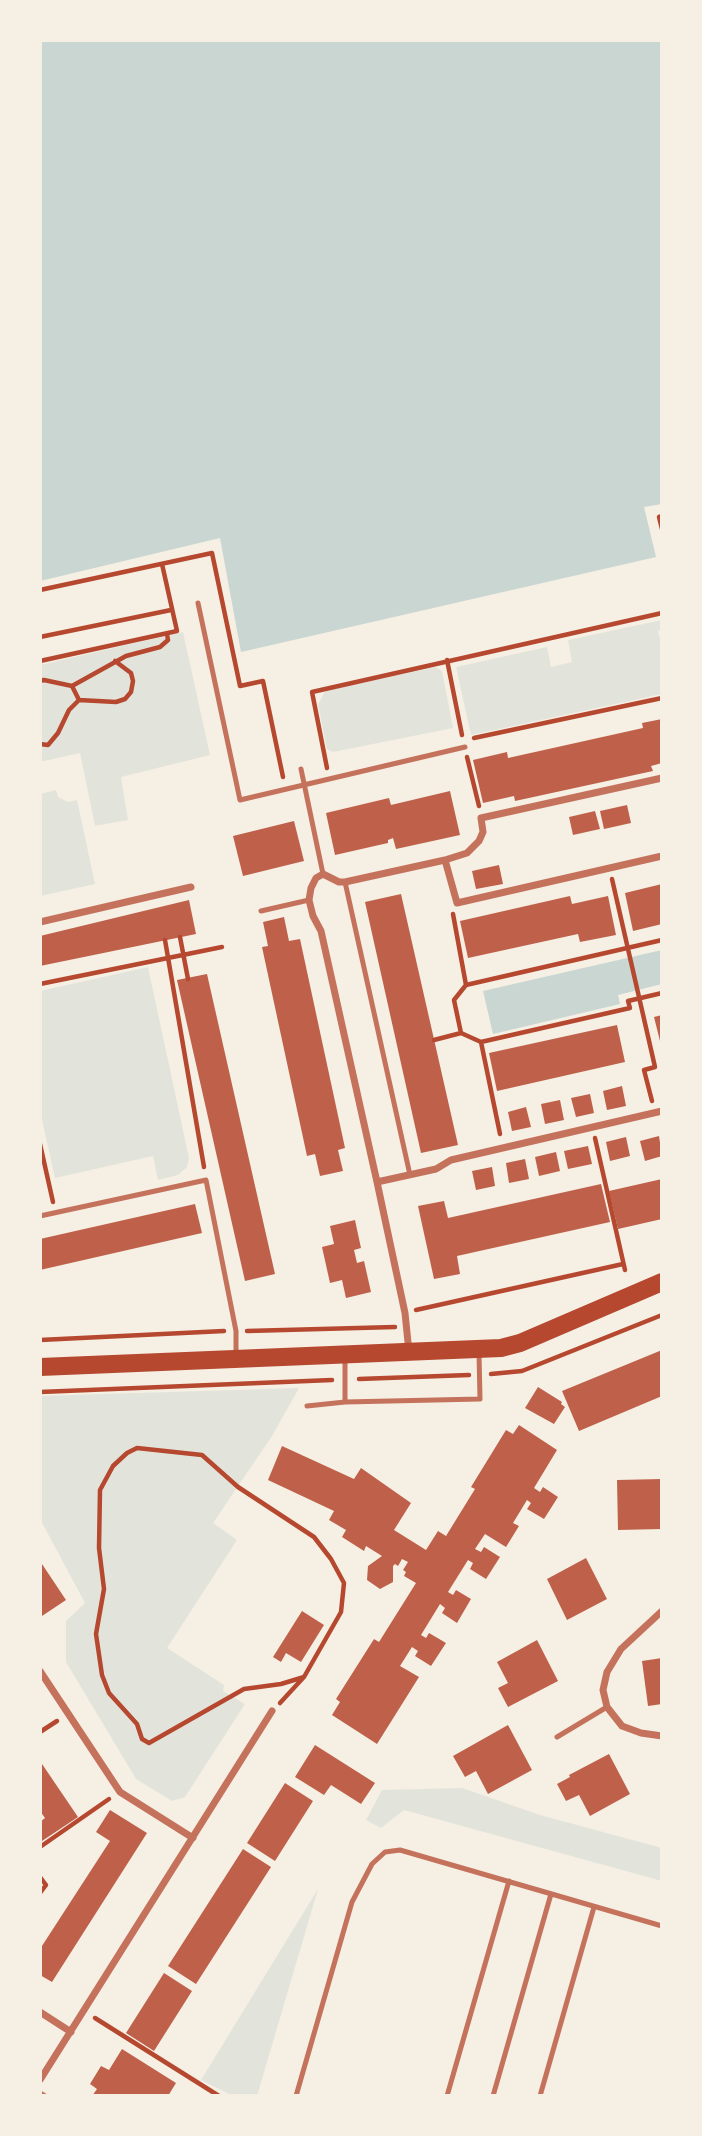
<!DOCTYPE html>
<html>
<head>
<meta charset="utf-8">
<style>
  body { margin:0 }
  #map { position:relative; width:702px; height:2136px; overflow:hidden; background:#f6efe4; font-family:"Space Grotesk",sans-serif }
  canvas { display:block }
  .frame { position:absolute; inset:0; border:42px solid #f6efe4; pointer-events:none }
</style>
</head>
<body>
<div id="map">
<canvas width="702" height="2136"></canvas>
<div class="frame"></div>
</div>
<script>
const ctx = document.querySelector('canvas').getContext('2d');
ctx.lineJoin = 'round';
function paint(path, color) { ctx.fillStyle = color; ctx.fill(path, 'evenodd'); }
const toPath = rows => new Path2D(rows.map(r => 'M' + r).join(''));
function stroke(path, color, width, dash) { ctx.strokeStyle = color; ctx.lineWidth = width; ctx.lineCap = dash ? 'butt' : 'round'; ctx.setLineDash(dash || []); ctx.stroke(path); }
paint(toPath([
  [662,620,662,630,658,631,662,648,662,694,471,735,456,667,547,647,551,667,572,662,568,640],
  [183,632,210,755,121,777,128,820,95,826,80,753,40,762,40,665],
  [435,667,442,671,453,728,333,752,327,749,318,705,325,691],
  [56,790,58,797,68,802,77,800,95,884,40,896,40,794],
  [148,967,189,1158,187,1167,178,1175,158,1180,153,1156,55,1178,40,1111,40,991],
  [299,1388,272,1436,213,1523,237,1540,167,1648,224,1685,223,1691,245,1704,185,1797,172,1801,136,1779,66,1662,66,1621,85,1603,40,1519,40,1396],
  [462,1788,540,1815,662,1848,662,1881,404,1810,381,1828,366,1820,382,1790],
  [318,1889,257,2096,233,2096,201,2080]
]), '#e2e4dc');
paint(toPath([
  [40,40,662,40,662,504,644,507,656,557,241,652,220,538,40,581],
  [662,950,662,984,618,995,620,1004,493,1034,483,991]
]), '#c9d6d2');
paint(toPath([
  [662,719,662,763,651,766,653,771,515,801,514,796,483,803,473,760,507,752,508,758,643,728,642,723],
  [450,791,460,835,396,849,393,838,388,840,388,843,335,855,326,813,389,798,391,805],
  [627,805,631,823,604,829,600,811],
  [595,811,600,829,573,835,569,817],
  [294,821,304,861,243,876,233,836],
  [499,865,503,884,476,889,472,871],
  [662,884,662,924,633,931,625,893],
  [401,894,458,1145,421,1153,365,902],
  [570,896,572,904,608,896,616,935,580,942,578,934,468,958,460,921],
  [189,900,196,934,40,966,40,936],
  [284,917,289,941,300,939,345,1148,338,1150,343,1171,320,1176,315,1154,307,1156,262,947,268,946,263,922],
  [207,974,275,1274,245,1281,177,980],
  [662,1015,662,1045,661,1045,654,1017],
  [617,1025,625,1062,497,1091,489,1053],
  [622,1086,626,1106,607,1110,603,1091],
  [590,1094,594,1113,576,1117,571,1098],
  [560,1100,564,1120,545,1124,541,1104],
  [526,1107,531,1127,512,1131,508,1112],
  [659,1136,662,1156,645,1161,640,1141],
  [626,1137,630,1156,610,1161,606,1142],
  [588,1146,592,1164,568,1169,564,1151],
  [556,1152,560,1171,539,1176,535,1157],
  [525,1159,529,1179,509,1183,506,1163],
  [492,1167,495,1186,476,1190,472,1171],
  [662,1179,662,1219,618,1229,609,1191],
  [601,1184,610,1222,457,1256,460,1274,434,1279,418,1206,444,1201,448,1218],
  [195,1204,202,1233,40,1270,40,1239],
  [355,1220,361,1248,354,1250,357,1263,364,1261,371,1292,346,1298,342,1280,330,1283,322,1247,334,1244,330,1226],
  [662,1350,662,1396,579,1431,562,1391],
  [538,1387,562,1402,561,1404,565,1407,554,1424,525,1408],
  [519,1425,557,1450,534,1488,540,1492,543,1487,558,1497,544,1519,527,1509,531,1503,527,1500,513,1523,519,1526,506,1547,485,1534,475,1549,481,1552,484,1547,500,1557,486,1579,470,1569,473,1563,468,1560,448,1592,453,1595,456,1590,471,1599,457,1623,442,1613,445,1608,440,1604,421,1635,426,1638,429,1633,446,1643,431,1666,415,1656,418,1651,412,1647,400,1666,419,1677,377,1744,332,1715,340,1702,336,1699,374,1639,379,1642,416,1583,404,1576,406,1572,403,1570,408,1562,402,1559,398,1566,395,1564,393,1566,393,1582,380,1589,367,1580,368,1566,382,1556,366,1546,364,1551,342,1537,346,1530,329,1520,334,1511,268,1480,282,1446,354,1479,361,1468,411,1503,394,1530,426,1550,438,1531,446,1536,475,1489,471,1487,506,1430,513,1434],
  [662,1479,662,1529,618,1530,617,1480],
  [586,1558,607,1599,567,1620,547,1579],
  [40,1561,66,1600,42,1616,40,1614],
  [302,1611,324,1625,301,1662,286,1653,281,1662,273,1657],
  [537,1640,558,1681,508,1707,498,1688,508,1683,497,1662],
  [662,1658,662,1704,648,1706,642,1661],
  [508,1725,532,1770,488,1794,476,1771,465,1777,453,1756],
  [315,1745,375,1783,361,1804,331,1785,324,1795,295,1777],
  [609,1754,630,1794,590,1816,579,1795,566,1801,557,1784,570,1777,569,1775],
  [40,1761,78,1817,42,1841,40,1822,45,1818,40,1811],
  [285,1783,313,1801,275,1861,247,1843],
  [110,1810,147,1833,52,1982,40,1975,40,1949,110,1841,96,1832],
  [243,1849,271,1867,196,1984,168,1966],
  [164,1973,192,1991,154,2051,126,2033],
  [122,2049,176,2083,168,2096,92,2096,97,2089,90,2084,101,2066,109,2070]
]), '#bf614a');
stroke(toPath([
  [662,516,659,517,662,529],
  [40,590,212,553,240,686,263,681,283,777],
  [40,637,171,610],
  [447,660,462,735],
  [40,661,177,631,162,564],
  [40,681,44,680,72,686,126,656,160,647,168,640,167,634],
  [72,686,79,700],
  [474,738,662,698],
  [40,744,48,745,58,733,69,710,79,700,116,702,125,699,131,692,133,681,131,673,115,661],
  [467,757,479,806],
  [327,768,312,692,662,613],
  [612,879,655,1067,644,1070,652,1101],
  [453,914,466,985],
  [180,937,188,979],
  [165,940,204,1167],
  [662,940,466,985,454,1000,461,1033,481,1042,630,1008,628,1001,662,993],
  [40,984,222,947],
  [434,1040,461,1033],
  [481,1042,500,1134],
  [595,1138,625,1270],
  [40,1144,53,1202],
  [416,1310,623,1264],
  [247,1331,395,1327],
  [40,1340,224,1331],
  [491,1374,522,1371,662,1315],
  [359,1379,469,1375],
  [40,1392,332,1380],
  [137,1448,202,1455,238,1487,314,1537,331,1559,344,1583,341,1612,304,1677,281,1684,244,1689,149,1743,142,1739,137,1724,109,1693,102,1675,96,1634,104,1589,99,1548,100,1490,113,1466,127,1453,137,1448],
  [280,1703,303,1678],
  [40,1732,57,1721],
  [40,1847,109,1799],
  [40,1877,46,1885,40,1893],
  [95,2018,219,2096]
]), '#b5482f', 4.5);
stroke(toPath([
  [198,603,240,800,465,747],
  [301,769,323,874],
  [345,882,410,1175],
  [261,911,309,900],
  [40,1216,206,1180,236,1331,236,1357],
  [345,1402,345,1358],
  [307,1406,345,1402,480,1399,479,1353],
  [557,1737,607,1707],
  [40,2093,45,2096],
  [296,2096,352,1902,372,1864,385,1852,400,1850,662,1926],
  [447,2096,509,1881],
  [493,2096,551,1894],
  [540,2096,594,1907]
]), '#c5725c', 5);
stroke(toPath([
  [445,860,457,903,662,856],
  [40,922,191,887],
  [377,1182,436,1169,451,1160,662,1111],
  [409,1352,405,1313,377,1182,321,931,313,916,309,900,311,888,316,878,323,874,339,882,345,882,445,860,467,853,479,841,483,832,481,818,662,778],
  [662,1611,621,1649,607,1672,603,1690,607,1707,622,1726,641,1733,662,1736],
  [40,1671,120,1792,193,1838],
  [40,2012,71,2032],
  [40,2080,272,1711]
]), '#c5725c', 7);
stroke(toPath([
  [40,1367,501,1348,520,1343,662,1282]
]), '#b5482f', 18);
</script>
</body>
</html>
